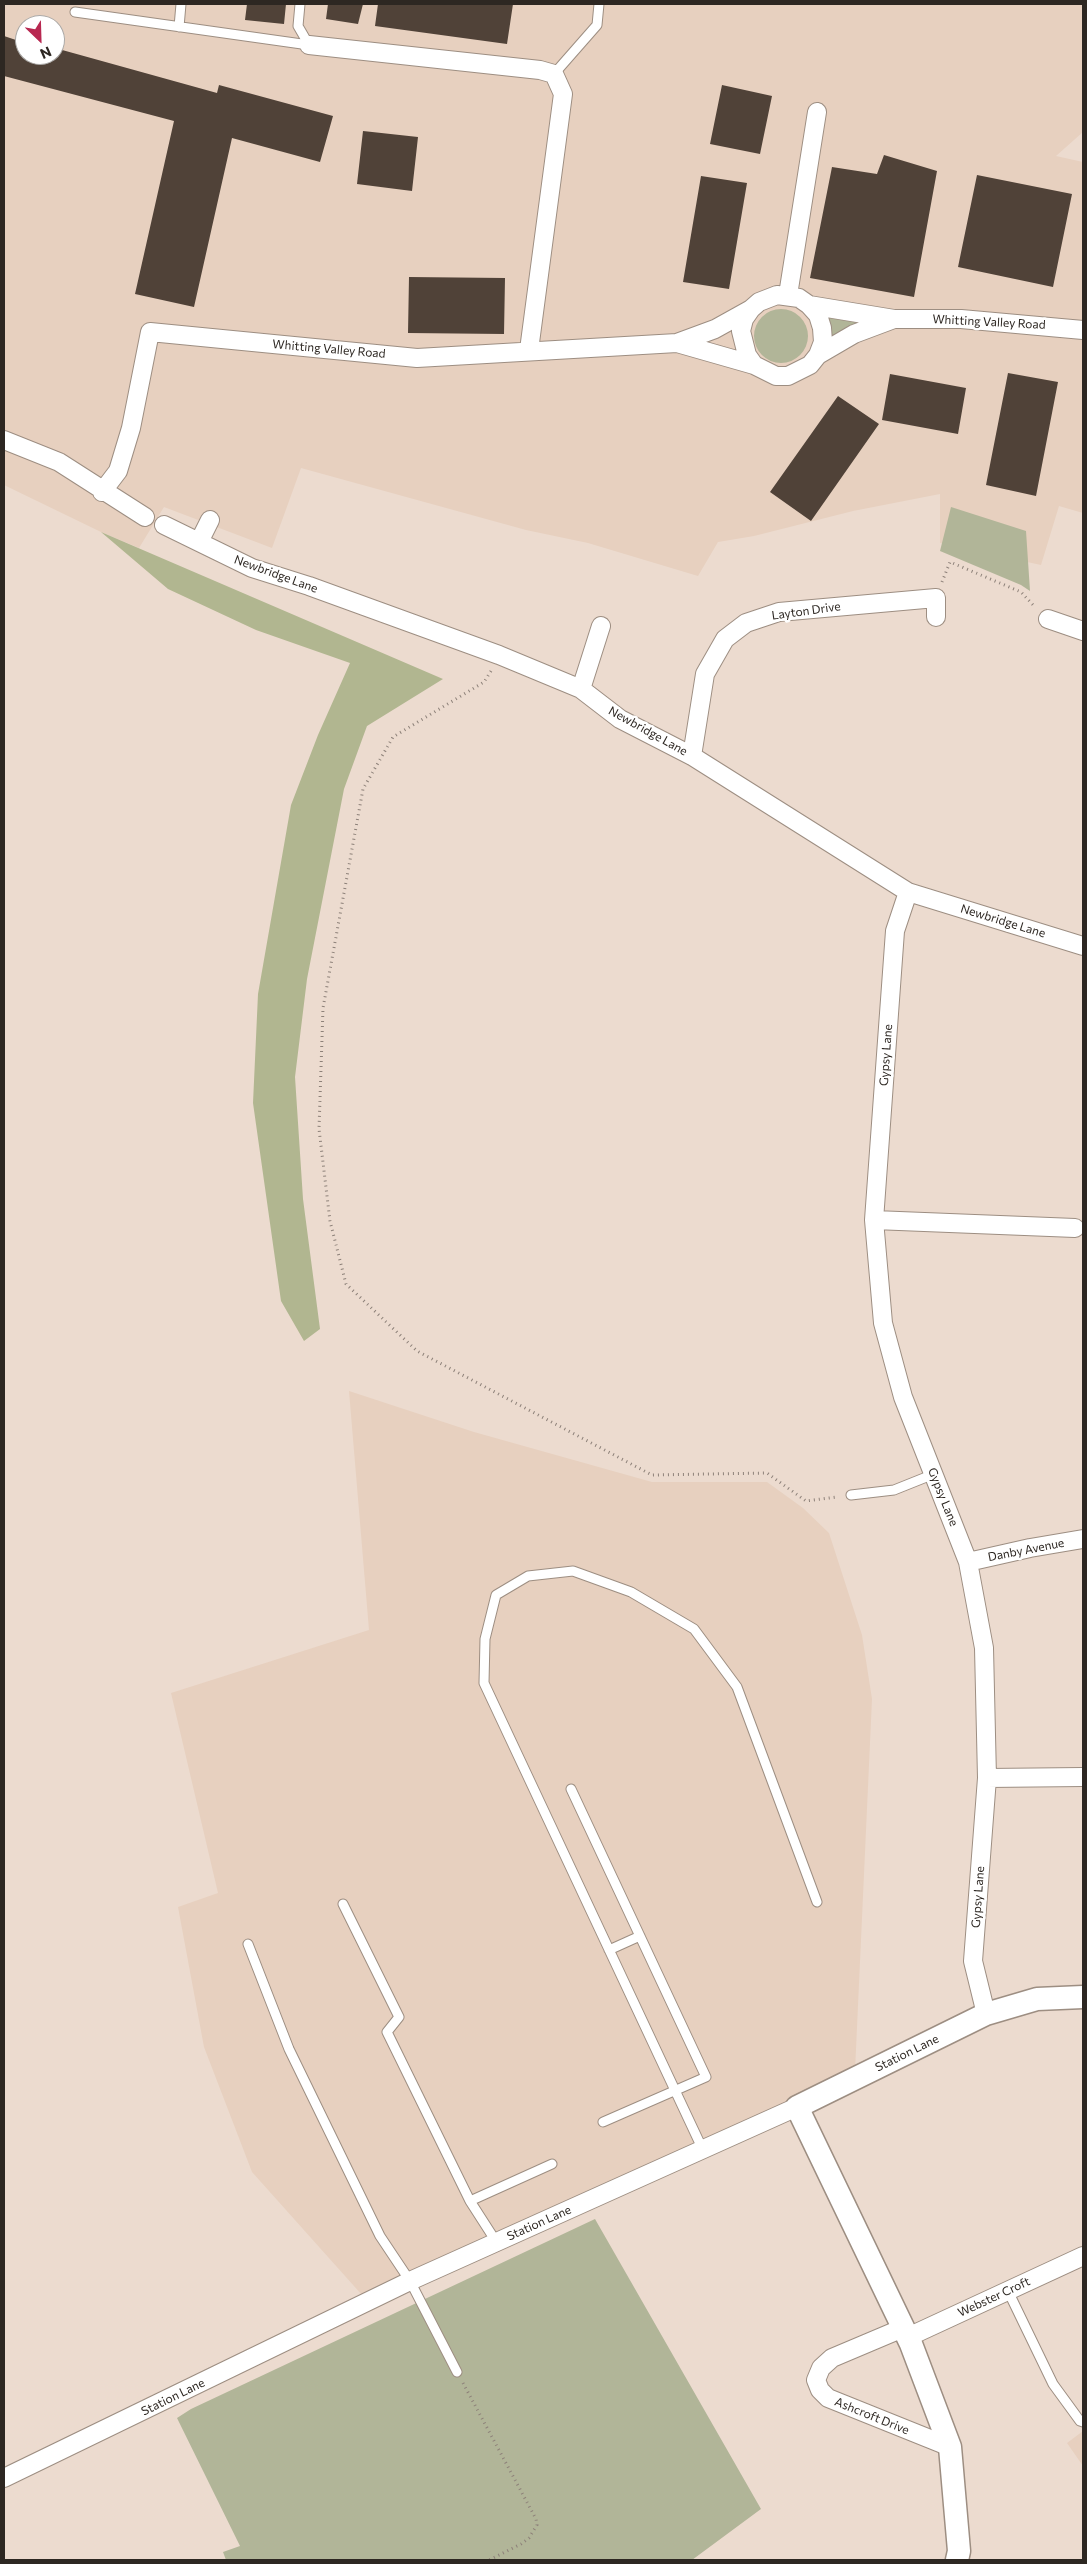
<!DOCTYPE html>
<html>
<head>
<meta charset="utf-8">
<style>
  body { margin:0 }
  #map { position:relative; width:1087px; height:2564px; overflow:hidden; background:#ecdbcf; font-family:Commissioner,sans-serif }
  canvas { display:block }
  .frame { position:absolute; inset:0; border:5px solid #2d2722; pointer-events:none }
  .north { position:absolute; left:15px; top:15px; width:50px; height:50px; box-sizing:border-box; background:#fff; border:1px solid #aba9a7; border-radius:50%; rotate:156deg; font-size:14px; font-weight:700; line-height:20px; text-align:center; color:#2d2722 }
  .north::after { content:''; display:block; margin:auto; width:18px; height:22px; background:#b82851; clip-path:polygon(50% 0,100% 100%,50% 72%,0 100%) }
</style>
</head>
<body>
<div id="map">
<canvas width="1087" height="2564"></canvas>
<div class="frame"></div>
<div class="north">N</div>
</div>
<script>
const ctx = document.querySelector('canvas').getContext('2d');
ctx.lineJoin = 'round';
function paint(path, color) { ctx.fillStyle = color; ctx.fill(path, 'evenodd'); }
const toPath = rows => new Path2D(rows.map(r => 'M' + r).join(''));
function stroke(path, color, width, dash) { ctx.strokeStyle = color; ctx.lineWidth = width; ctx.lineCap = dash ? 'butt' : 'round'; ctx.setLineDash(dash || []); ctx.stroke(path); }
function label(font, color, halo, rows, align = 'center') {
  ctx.font = font + ' Commissioner,sans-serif'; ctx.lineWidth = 5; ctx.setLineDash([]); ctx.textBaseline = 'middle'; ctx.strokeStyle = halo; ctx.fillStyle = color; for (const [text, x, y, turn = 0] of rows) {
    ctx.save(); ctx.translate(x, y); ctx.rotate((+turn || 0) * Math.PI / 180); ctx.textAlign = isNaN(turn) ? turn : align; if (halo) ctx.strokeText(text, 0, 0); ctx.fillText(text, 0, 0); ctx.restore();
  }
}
paint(toPath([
  [4,4,1083,4,1083,132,1056,156,1083,162,1083,513,1059,506,1041,565,940,543,940,494,853,511,754,536,718,542,698,576,588,543,526,530,301,468,272,548,164,507,139,548,101,532,4,485],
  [25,25,55,25,55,55,25,55],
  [349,1391,474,1432,652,1482,767,1482,803,1508,829,1533,862,1635,872,1699,855,2071,362,2295,252,2172,204,2047,178,1907,218,1893,171,1693,369,1630],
  [1083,2431,1083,2466,1067,2443]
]), '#e7d0bf');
paint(toPath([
  '754 336a27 27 0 1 1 54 0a27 27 0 1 1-54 0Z',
  [827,315,866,323,832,339,832,329],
  [951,507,1026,531,1030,591,1021,585,940,551],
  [595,2219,761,2509,692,2560,226,2560,223,2552,240,2546,177,2418,191,2409]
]), '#b1b598');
paint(toPath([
  [101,532,443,679,367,726,344,789,307,979,295,1077,303,1199,320,1329,304,1341,281,1301,253,1103,258,994,291,805,318,735,350,663,256,630,168,589]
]), '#b1b690');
paint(toPath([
  [247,4,286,4,284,24,245,20],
  [328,4,363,4,358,24,326,19],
  [378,4,513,4,507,44,375,26],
  [4,36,25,43,25,55,55,55,55,48,217,93,219,85,333,116,320,162,232,138,194,307,135,294,174,121,4,76],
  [722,85,772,96,760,154,710,144],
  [363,131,418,137,412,191,357,184],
  [884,155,937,171,914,297,810,278,832,167,877,174],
  [977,175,1072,194,1053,287,958,267],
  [701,176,747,183,729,289,683,282],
  [409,277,505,278,504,334,408,333],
  [1008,373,1058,382,1036,496,986,485],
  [890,374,966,388,958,434,882,420],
  [838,396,879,424,811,521,770,492]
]), '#504238');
const service = toPath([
  [300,4,298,26,309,45],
  [75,12,309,45],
  [179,27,181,4],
  [554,74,597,25,599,4],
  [851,1495,894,1490,934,1474],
  [571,1789,706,2077,603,2122],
  [343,1904,399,2017,387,2032,470,2201,497,2243],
  [248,1944,289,2049,380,2236,410,2281,457,2372],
  [609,1950,640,1936],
  [703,2150,484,1683,485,1639,496,1595,528,1576,573,1571,631,1592,694,1629,737,1687,817,1902],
  [470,2201,552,2164],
  [1008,2291,1053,2384,1080,2421,1083,2422]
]);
const minor = toPath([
  [309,45,540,70,554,74,563,94,529,350],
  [788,295,817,112],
  [809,305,894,319,961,319,1083,330],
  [677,343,715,329,751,309],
  [818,355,854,334,894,319],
  [4,440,59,462,145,517],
  [102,492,118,471,131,428,150,332,417,358,677,343,754,365,776,376,788,376,810,365,818,355,823,342,822,328,818,315,809,305,799,298,777,295,759,302,751,309,744,319,741,331,747,355,754,365],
  [164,525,252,568,309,586,499,655,581,689,620,719,692,756,908,892,1083,946],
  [199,542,210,520],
  [1048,619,1083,631],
  [581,689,601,626],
  [692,756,705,674,725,639,746,623,779,612,936,598,936,617],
  [908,892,895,931,874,1220,883,1323,903,1397,968,1562,984,1648,987,1778,973,1961,986,2014],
  [874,1220,1075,1228],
  [968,1562,1030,1548,1083,1539],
  [987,1778,1083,1777],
  [903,2328,832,2358,821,2368,816,2380,820,2390,828,2398,950,2447],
  [908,2337,1083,2256],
  [4,2478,410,2281,797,2107]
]);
const tertiary = toPath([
  [957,2560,959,2551,950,2447,911,2344,797,2107,986,2014,1037,1999,1083,1997]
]);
stroke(service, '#9d8e82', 11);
stroke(minor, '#9d8e82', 20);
stroke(tertiary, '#9d8e82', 25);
stroke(toPath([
  [942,582,950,562,1021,592,1035,607],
  [491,671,484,682,393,737,363,789,323,1008,319,1129,330,1221,346,1284,417,1351,652,1475,767,1473,806,1501,837,1497],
  [463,2383,536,2519,537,2525,529,2538,521,2544,489,2560]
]), '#8d8179', 3, [1, 4]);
stroke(service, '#fff', 9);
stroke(minor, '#fff', 18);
stroke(tertiary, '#fff', 22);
label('12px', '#2d2722', '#fff', [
  ["Whitting Valley Road",989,322,3],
  ["Whitting Valley Road",329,349,5],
  ["Newbridge Lane",276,574,20],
  ["Layton Drive",806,611,-8],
  ["Newbridge Lane",648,731,29],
  ["Newbridge Lane",1003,921,17],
  ["Gypsy Lane",886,1055,-86],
  ["Gypsy Lane",943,1497,68],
  ["Danby Avenue",1026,1550,-11],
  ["Gypsy Lane",978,1897,-86],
  ["Station Lane",907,2053,-26],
  ["Station Lane",539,2223,-24],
  ["Webster Croft",994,2297,-25],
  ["Station Lane",173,2397,-26],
  ["Ashcroft Drive",872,2416,22]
]);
</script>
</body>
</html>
